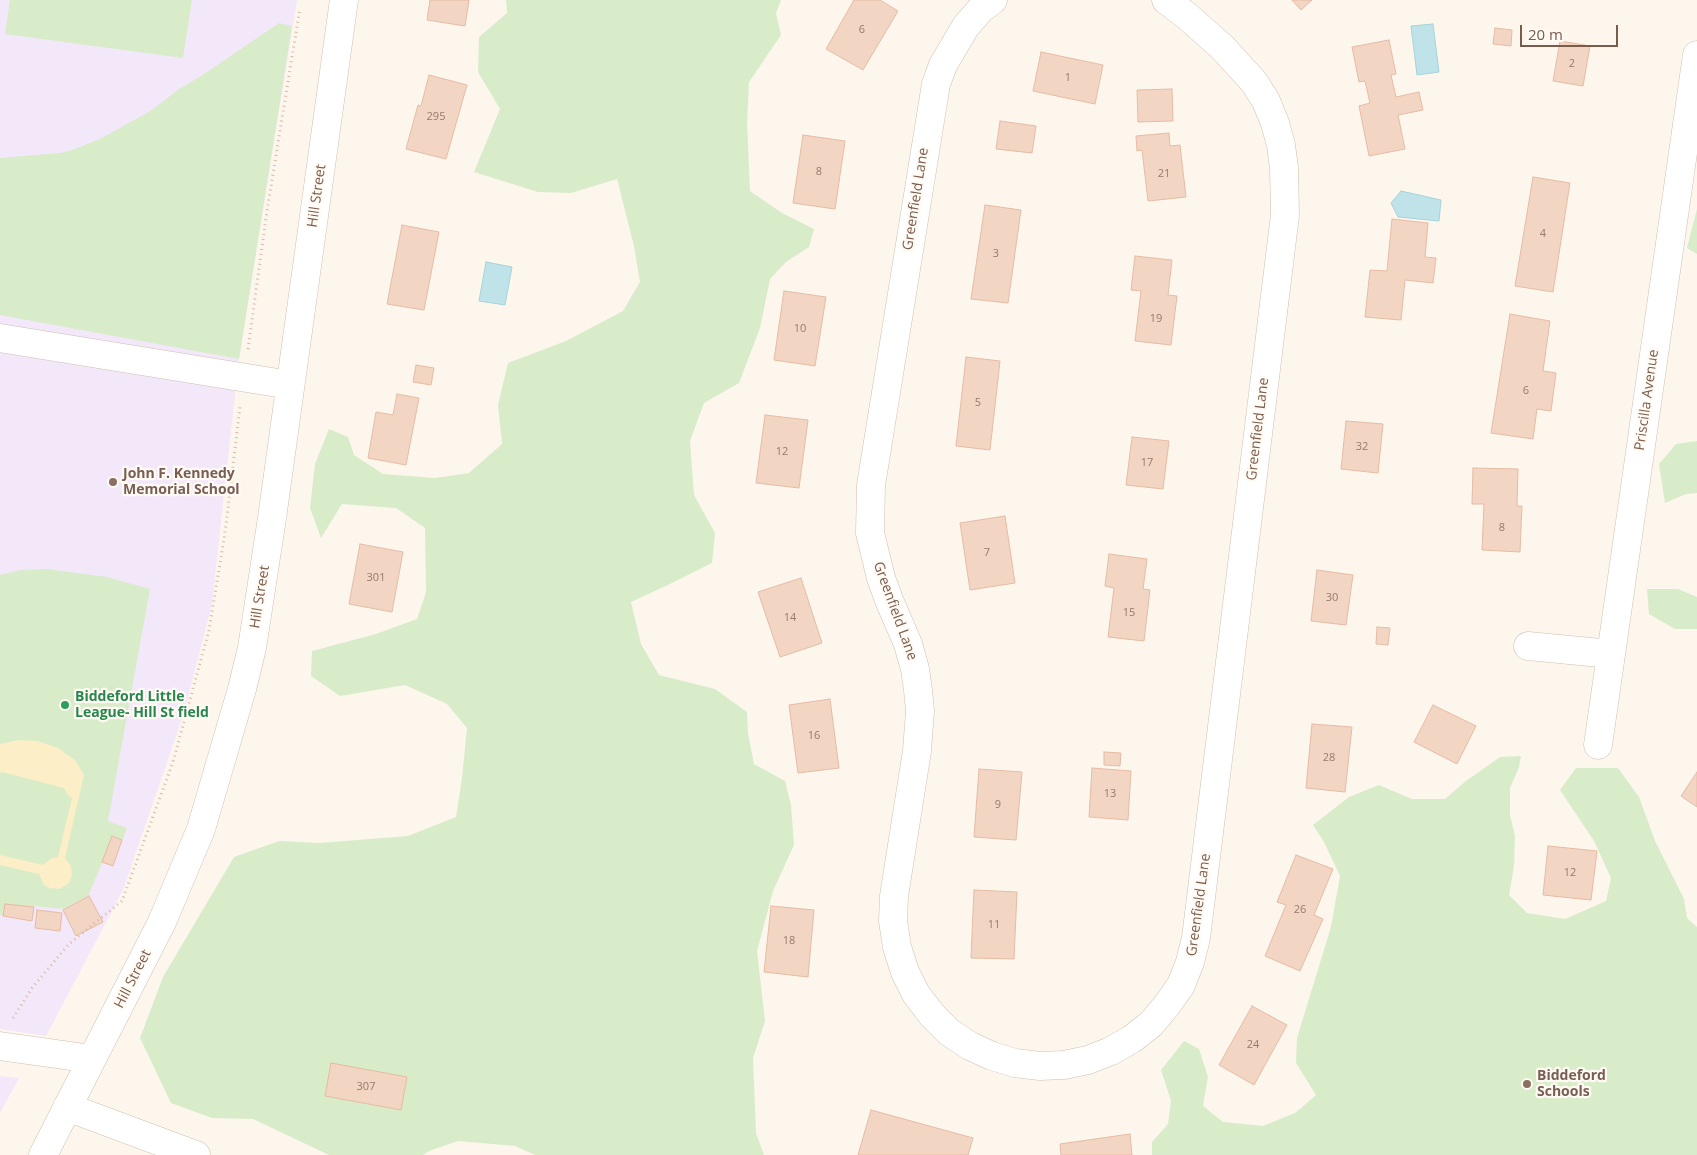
<!DOCTYPE html>
<html>
<head>
<meta charset="utf-8">
<style>
  body { margin:0 }
  #map { position:relative; width:1697px; height:1155px; overflow:hidden; background:#fdf6ec; font-family:"Open Sans",sans-serif }
  canvas { display:block }
  .scale { position:absolute; left:1520px; top:25px; width:98px; height:22px; box-sizing:border-box; border:2px solid #7a5c4d; border-top:0; padding-left:6px; font-size:15px; line-height:18px; white-space:nowrap; color:#7a5c4d; -webkit-text-stroke:4px #fffaf3; paint-order:stroke }
</style>
</head>
<body>
<div id="map">
<canvas width="1697" height="1155"></canvas>
<div class="scale">20 m</div>
</div>
<script>
const ctx = document.querySelector('canvas').getContext('2d');
ctx.lineJoin = 'round';
function paint(path, color) { ctx.fillStyle = color; ctx.fill(path, 'evenodd'); }
const toPath = rows => new Path2D(rows.map(r => 'M' + r).join(''));
function stroke(path, color, width, dash) { ctx.strokeStyle = color; ctx.lineWidth = width; ctx.lineCap = dash ? 'butt' : 'round'; ctx.setLineDash(dash || []); ctx.stroke(path); }
function label(font, color, halo, rows, align = 'center') {
  ctx.font = font + ' "Open Sans",sans-serif'; ctx.lineWidth = 4.5; ctx.setLineDash([]); ctx.textBaseline = 'middle'; ctx.strokeStyle = halo; ctx.fillStyle = color; for (const [text, x, y, turn = 0] of rows) {
    ctx.save(); ctx.translate(x, y); ctx.rotate((+turn || 0) * Math.PI / 180); ctx.textAlign = isNaN(turn) ? turn : align; if (halo) ctx.strokeText(text, 0, 0); ctx.fillText(text, 0, 0); ctx.restore();
  }
}
paint(toPath([
  [0,0,297,0,239,359,212,604,183,716,123,890,46,1036,0,1029],
  [0,1076,19,1078,0,1113]
]), '#f3e8fa');
paint(toPath([
  [10,0,192,0,183,58,5,34],
  [506,0,781,0,776,13,781,35,749,82,747,123,750,191,782,213,814,229,809,247,786,262,770,279,760,328,739,383,704,403,690,441,694,495,715,533,712,563,670,584,631,602,641,644,659,675,715,689,747,712,748,734,754,764,785,781,791,805,794,845,773,891,757,951,765,1021,753,1058,756,1133,764,1155,535,1155,515,1146,458,1141,429,1151,423,1155,329,1155,253,1119,212,1118,171,1103,140,1038,163,977,234,857,279,841,319,843,408,836,456,817,462,778,467,728,447,704,405,685,340,696,311,676,312,651,376,634,417,619,426,592,425,528,396,508,342,504,321,538,310,508,315,464,329,429,348,437,354,455,383,474,435,478,469,473,502,444,498,405,508,363,566,341,623,311,640,282,634,246,617,179,571,193,538,192,474,172,500,109,478,72,479,37,507,13],
  [279,23,292,26,239,359,0,315,0,158,60,153,72,150,100,139,152,110,179,89,201,76],
  [1697,209,1697,254,1687,248],
  [1697,441,1697,493,1686,494,1665,503,1659,464,1676,444],
  [47,569,107,577,150,589,108,821,127,828,113,866,102,863,88,896,63,909,34,906,32,921,0,915,0,575,21,570],
  [1647,589,1678,589,1697,597,1697,629,1675,629,1649,614],
  [1521,756,1519,767,1510,788,1510,815,1515,836,1514,866,1509,895,1527,913,1565,919,1606,901,1611,878,1594,841,1560,790,1576,768,1618,768,1639,797,1655,841,1684,899,1687,918,1697,927,1697,1155,1152,1155,1152,1142,1168,1124,1171,1101,1161,1070,1184,1041,1199,1049,1208,1077,1203,1106,1223,1122,1263,1126,1295,1113,1316,1095,1296,1063,1297,1038,1331,927,1340,876,1324,842,1313,825,1349,797,1379,785,1412,799,1445,799,1466,781,1500,757]
]), '#d8ecc9');
paint(toPath([
  [19,740,37,741,58,748,76,761,84,775,65,858,71,866,72,875,69,883,60,889,50,888,44,885,39,874,0,865,0,855,43,865,52,858,58,857,72,798,67,794,64,788,2,772,0,773,0,744]
]), '#fcefc7');
const water = toPath([
  [1433,24,1439,72,1417,75,1411,26,1433,24],
  [1401,191,1441,200,1439,221,1398,217,1391,203,1401,191],
  [486,262,512,267,505,305,479,301,486,262]
]);
paint(water, '#bfe3e8');
stroke(water, '#a5d3da', 1);
const building = toPath([
  [430,0,469,0,465,26,427,20,430,0],
  [854,0,880,0,898,11,863,70,826,49,854,0],
  [1292,0,1312,0,1301,10,1292,0],
  [1495,28,1512,30,1511,46,1493,44,1495,28],
  [1389,40,1396,74,1391,75,1396,97,1419,92,1423,110,1398,115,1405,149,1369,156,1359,106,1370,103,1365,81,1359,82,1352,47,1389,40],
  [1560,41,1590,46,1583,86,1553,81,1560,41],
  [1041,52,1103,65,1095,104,1033,91,1041,52],
  [429,75,467,85,446,159,406,149,418,105,421,106,429,75],
  [1172,89,1173,121,1138,122,1137,90,1172,89],
  [1000,121,1036,126,1032,153,996,149,1000,121],
  [1169,133,1170,146,1180,145,1186,197,1148,201,1142,150,1137,151,1136,136,1169,133],
  [803,135,845,141,835,209,793,203,803,135],
  [1533,177,1570,183,1553,292,1515,286,1533,177],
  [985,205,1021,210,1008,303,971,299,985,205],
  [1392,219,1428,223,1425,257,1436,258,1433,283,1405,280,1401,320,1365,317,1370,270,1387,271,1392,219],
  [402,225,439,232,424,310,387,304,402,225],
  [1135,256,1172,260,1168,295,1177,296,1171,345,1135,341,1141,291,1131,290,1135,256],
  [784,291,826,297,815,366,774,360,784,291],
  [1510,314,1550,321,1543,371,1556,373,1551,411,1537,409,1533,439,1491,433,1510,314],
  [966,357,1000,361,990,450,956,446,966,357],
  [416,365,434,368,431,385,413,382,416,365],
  [397,394,419,398,406,465,368,458,376,412,393,415,397,394],
  [765,415,808,420,799,488,756,483,765,415],
  [1346,421,1383,424,1378,473,1341,469,1346,421],
  [1132,437,1169,441,1163,489,1126,485,1132,437],
  [1473,468,1518,469,1517,506,1522,506,1520,552,1482,550,1484,504,1472,504,1473,468],
  [1005,516,1015,583,970,590,960,523,1005,516],
  [360,544,403,552,392,612,349,604,360,544],
  [1109,554,1147,559,1143,589,1150,590,1144,641,1108,637,1114,588,1105,586,1109,554],
  [1317,570,1353,575,1346,625,1311,621,1317,570],
  [801,578,822,643,780,657,758,592,801,578],
  [1377,627,1390,628,1388,645,1376,644,1377,627],
  [830,699,839,768,798,773,789,705,830,699],
  [1433,705,1476,726,1457,764,1414,742,1433,705],
  [1312,724,1352,727,1345,792,1306,788,1312,724],
  [1104,752,1121,753,1120,766,1104,765,1104,752],
  [1092,768,1131,771,1128,820,1089,817,1092,768],
  [979,769,1022,772,1016,840,974,837,979,769],
  [1697,772,1697,807,1681,796,1697,772],
  [112,836,122,840,113,866,102,862,112,836],
  [1548,846,1597,851,1591,900,1543,895,1548,846],
  [1296,855,1333,869,1314,915,1323,919,1300,971,1265,956,1286,905,1277,902,1296,855],
  [974,890,1017,892,1014,959,971,958,974,890],
  [89,896,103,922,76,936,63,910,89,896],
  [5,904,34,907,32,921,3,916,5,904],
  [771,906,814,910,808,977,764,972,771,906],
  [37,910,62,913,60,931,35,928,37,910],
  [1252,1006,1287,1025,1254,1085,1219,1065,1252,1006],
  [331,1063,407,1077,401,1110,325,1096,331,1063],
  [871,1110,973,1138,968,1155,858,1155,871,1110],
  [1130,1134,1132,1155,1061,1155,1060,1144,1130,1134]
]);
paint(building, '#f3d5c3');
stroke(building, '#e6bba3', 1);
const minor = toPath([
  [993,0,981,9,966,26,943,65,936,84,871,485,870,533,881,578,889,600,908,644,915,669,918,690,920,711,917,751,894,896,893,921,897,947,905,972,916,994,932,1015,949,1032,970,1046,992,1056,1015,1063,1040,1066,1064,1065,1088,1060,1111,1051,1132,1039,1151,1024,1167,1005,1181,985,1190,962,1196,938,1285,215,1284,168,1281,145,1275,123,1266,101,1254,82,1222,47,1187,16,1166,0],
  [0,338,290,385],
  [1528,646,1611,654],
  [1598,745,1697,55],
  [0,1046,92,1059],
  [67,1107,196,1155],
  [43,1155,162,922,201,829,242,689,252,648,272,518,344,0]
]);
stroke(minor, '#d1beb0', 29);
stroke(toPath([
  [248,349,267,211,300,8],
  [13,1018,32,988,69,944,122,901,173,762,209,630,225,533,240,407]
]), '#d9b8a5', 3, [1, 4]);
stroke(minor, '#fff', 28);
for (const [x, y, r, color] of [
  [113,482,5,"#8d6e63"],
  [65,705,5,"#2e9e5b"],
  [1527,1084,5,"#8d6e63"]
]) { const dot = new Path2D(); dot.arc(x, y, r, 0, 2 * Math.PI); ctx.fillStyle = color; ctx.fill(dot); stroke(dot, '#fffaf3', 2); }
label('11px', '#987a6a', null, [
  ["6",862,30],
  ["2",1572,64],
  ["1",1068,78],
  ["295",436,117],
  ["8",819,172],
  ["21",1164,174],
  ["4",1543,234],
  ["3",996,254],
  ["19",1156,319],
  ["10",800,329],
  ["6",1526,391],
  ["5",978,403],
  ["32",1362,447],
  ["12",782,452],
  ["17",1147,463],
  ["8",1502,528],
  ["7",987,553],
  ["301",376,578],
  ["30",1332,598],
  ["15",1129,613],
  ["14",790,618],
  ["16",814,736],
  ["28",1329,758],
  ["13",1110,794],
  ["9",998,805],
  ["12",1570,873],
  ["26",1300,910],
  ["11",994,925],
  ["18",789,941],
  ["24",1253,1045],
  ["307",366,1087]
]);
label('14px', '#7a5c4d', '#fffaf3', [
  ["Hill Street",317,196,-82],
  ["Greenfield Lane",916,199,-81],
  ["Priscilla Avenue",1647,400,-82],
  ["Greenfield Lane",1258,429,-83],
  ["Hill Street",260,597,-81],
  ["Greenfield Lane",895,611,70],
  ["Greenfield Lane",1199,905,-82],
  ["Hill Street",133,979,-63]
]);
label('bold 14px', '#785e54', '#fffaf3', [
  ["John F. Kennedy",123,474],
  ["Memorial School",123,490],
  ["Biddeford",1537,1076],
  ["Schools",1537,1092]
], 'left');
label('bold 14px', '#27864d', '#fffaf3', [
  ["Biddeford Little",75,697],
  ["League- Hill St field",75,713]
], 'left');
</script>
</body>
</html>
